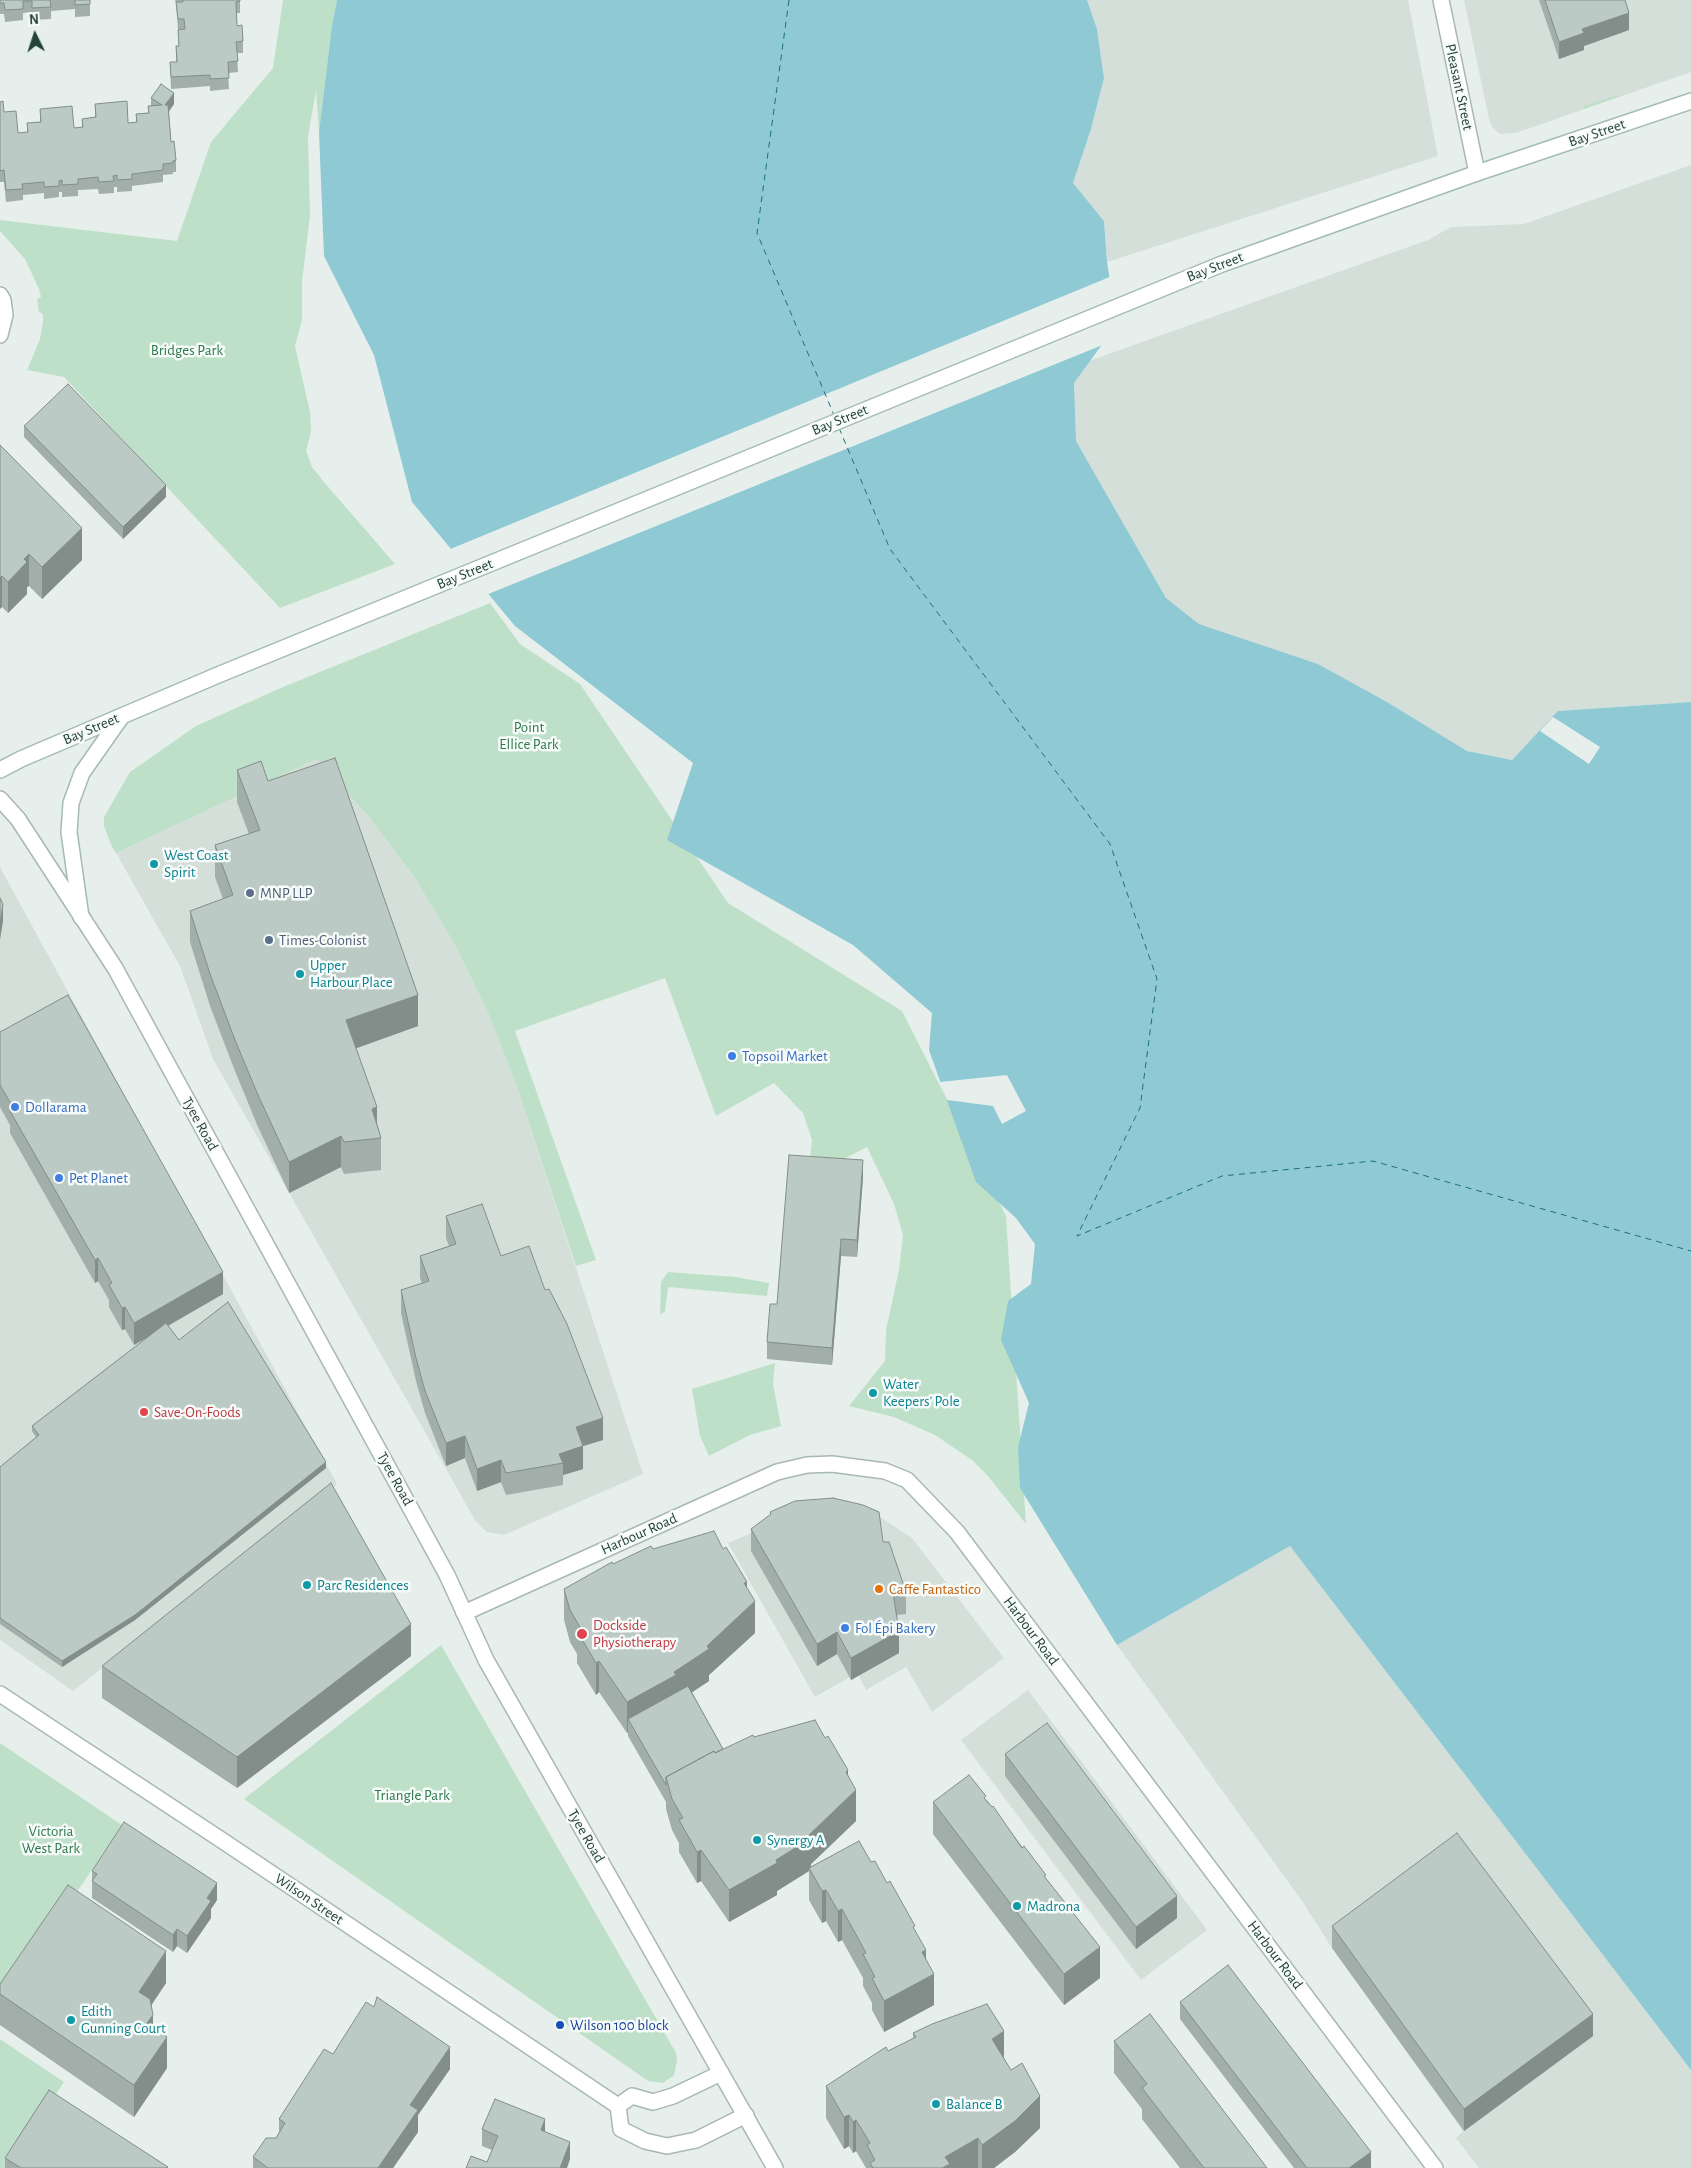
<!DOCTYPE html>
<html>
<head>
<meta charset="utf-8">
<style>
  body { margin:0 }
  #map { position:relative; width:1691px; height:2168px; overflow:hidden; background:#e6efeb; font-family:"Alegreya Sans",sans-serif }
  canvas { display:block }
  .north { position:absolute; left:10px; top:10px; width:50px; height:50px; -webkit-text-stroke:4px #f7fbf9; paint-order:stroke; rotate:356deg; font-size:14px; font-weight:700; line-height:20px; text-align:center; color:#24423a }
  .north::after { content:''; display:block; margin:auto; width:18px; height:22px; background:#24423a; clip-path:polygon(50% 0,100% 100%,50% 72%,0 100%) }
</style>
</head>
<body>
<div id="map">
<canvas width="1691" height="2168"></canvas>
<div class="north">N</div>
</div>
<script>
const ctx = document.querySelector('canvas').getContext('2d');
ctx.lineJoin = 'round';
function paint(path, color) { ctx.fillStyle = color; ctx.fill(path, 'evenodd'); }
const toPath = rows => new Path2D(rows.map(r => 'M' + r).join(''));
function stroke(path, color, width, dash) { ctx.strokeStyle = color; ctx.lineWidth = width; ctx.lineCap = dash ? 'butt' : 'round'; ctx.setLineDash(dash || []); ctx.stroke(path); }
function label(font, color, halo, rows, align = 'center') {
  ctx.font = font + ' "Alegreya Sans",sans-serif'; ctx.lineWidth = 5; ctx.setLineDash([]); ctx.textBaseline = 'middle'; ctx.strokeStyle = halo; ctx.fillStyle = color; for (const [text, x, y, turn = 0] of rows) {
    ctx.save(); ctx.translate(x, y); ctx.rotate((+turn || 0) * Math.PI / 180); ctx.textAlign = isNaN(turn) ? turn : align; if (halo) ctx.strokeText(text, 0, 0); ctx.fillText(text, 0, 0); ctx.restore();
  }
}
paint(toPath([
  [1087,0,1408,0,1438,156,1107,262,1104,221,1073,183,1091,129,1104,78,1097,29],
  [1464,0,1691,0,1691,72,1516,133,1500,134,1493,128,1489,119],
  [1691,165,1691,702,1559,711,1512,760,1467,751,1387,702,1318,664,1199,624,1166,598,1076,441,1074,383,1089,361,1428,240,1451,227,1524,224],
  [317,759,369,817,415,878,455,945,489,1015,517,1087,643,1474,504,1535,487,1532,475,1520,213,1059,180,966,116,853],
  [0,867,337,1484,73,1691,0,1640],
  [862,1510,880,1517,912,1538,1004,1658,932,1712,906,1667,866,1690,857,1673,815,1697,728,1543,788,1517],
  [1290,1546,1691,2070,1691,2168,1479,2168,1456,2138,1463,2131,1332,1948,1302,1901,1117,1645],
  [1028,1690,1207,1930,1141,1980,961,1740]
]), '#d4dfda');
paint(toPath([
  [283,0,337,0,332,25,319,132,316,91,308,136,310,215,302,282,302,320,295,346,310,412,311,431,306,451,312,467,324,482,395,564,280,608,64,377,27,370,40,339,43,322,43,314,39,312,37,299,41,297,39,289,25,259,0,231,0,220,177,241,211,142,273,68],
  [1617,95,1618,97,1584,109,1584,106],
  [490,603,520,644,580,684,728,903,902,1011,1006,1216,1026,1524,988,1476,972,1460,935,1435,894,1417,849,1406,885,1361,886,1330,899,1270,903,1235,894,1204,867,1147,808,1177,812,1140,803,1113,774,1083,716,1116,665,978,515,1031,596,1260,576,1266,517,1087,489,1015,455,945,415,878,369,817,317,759,116,853,112,847,104,826,104,817,130,772,196,726,283,687],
  [668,1272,735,1277,769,1283,767,1296,668,1287,665,1312,660,1314,661,1282],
  [775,1363,773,1384,781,1426,750,1435,709,1456,700,1436,692,1389],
  [441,1645,676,2053,677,2061,674,2075,663,2083,648,2081,244,1799],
  [0,1743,122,1825,0,2006],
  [0,2039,64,2082,6,2168,0,2168]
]), '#bfe0c8');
paint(toPath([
  [337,0,1087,0,1097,29,1104,78,1091,129,1073,183,1104,221,1107,262,1117,324,1074,383,1076,441,1166,598,1199,624,1318,664,1387,702,1467,751,1512,760,1558,711,1691,702,1691,2070,1290,1546,1117,1645,1020,1488,1018,1447,1029,1403,1001,1340,1008,1301,1031,1284,1035,1244,1016,1218,976,1182,929,1050,932,1013,853,945,667,840,693,763,515,626,412,502,374,355,324,256,319,132,332,25]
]), '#8ec9d4');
paint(toPath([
  [1112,276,1119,324,1105,344,486,595,448,550],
  [1553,717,1600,747,1589,764,1540,731],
  [1007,1075,1026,1111,1002,1124,993,1106,947,1100,940,1082]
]), '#e6efeb');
stroke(toPath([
  [789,0,757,233,834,415],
  [839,428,890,549,1110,844,1157,979,1140,1108,1077,1236,1222,1176,1373,1161,1691,1251]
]), '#1c6f80', 1, [6, 5]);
const minor = toPath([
  [1441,0,1477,173],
  [0,295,3,300,5,315,0,335],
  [464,1613,777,1472,807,1465,832,1464,885,1471,907,1480,957,1532,1435,2168],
  [0,1694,226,1843,618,2106,621,2129,645,2141,667,2146,696,2140,746,2115],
  [618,2106,632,2096,653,2102,673,2096,721,2073]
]);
const tertiary = toPath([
  [0,799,18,819,115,968,447,1575,486,1660,775,2168]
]);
const secondary = toPath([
  [0,770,21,759,218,675,1222,264,1477,173,1691,101],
  [81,917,69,832,71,803,82,773,122,716]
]);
stroke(minor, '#a8b8b2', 18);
stroke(tertiary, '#a8b8b2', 18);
stroke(secondary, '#a4bbb3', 18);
stroke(minor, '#fff', 15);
stroke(tertiary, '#fff', 15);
stroke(secondary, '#fff', 15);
paint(toPath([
  [0,0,90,0,90,16,75,17,75,9,51,11,51,19,32,20,32,12,23,13,23,20,5,22,4,14,0,14],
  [175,0,240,0,240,13,237,13,237,26,243,41,243,53,237,53,238,72,228,73,229,89,210,91,210,86,171,89,170,62,176,62,176,46,179,46,178,30,176,3],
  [1539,0,1625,0,1629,30,1584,46,1584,50,1559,59],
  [151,98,174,104,169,112,171,142,176,160,176,172,173,172,173,174,163,175,163,182,132,186,132,191,117,192,117,187,114,187,114,193,99,194,98,189,78,190,78,196,62,197,62,192,59,192,59,197,44,199,44,193,23,195,23,200,6,202,4,182,0,182,0,102,4,112,18,133,27,132,27,123,40,122,40,109,74,128,82,127,82,119,95,117,95,104,128,123,136,122,136,114,148,113,148,106,151,106],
  [24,426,166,497,123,539,24,437],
  [0,445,82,560,42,599,29,586,27,587,27,594,8,613,2,607],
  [237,770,268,781,418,1026,356,1048,381,1138,381,1170,344,1174,341,1167,289,1193,258,1127,235,1071,210,1006,190,942,190,911,223,899,215,877,215,845,249,834,237,802],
  [0,1032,223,1294,168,1326,179,1340,326,1468,135,1620,62,1667,0,1624,0,1467,36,1437,32,1431,32,1426,149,1336,134,1345,125,1329,122,1330,109,1307,109,1300,98,1281,95,1283,10,1133,10,1125,0,1107],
  [863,1177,857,1257,841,1256,832,1365,767,1359,767,1342,777,1304],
  [446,1216,545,1290,603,1440,583,1446,583,1469,563,1475,563,1485,506,1495,501,1482,477,1491,465,1458,446,1466,425,1413,416,1381,401,1313,401,1290,422,1283,420,1278,420,1256,449,1246,446,1238],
  [770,1512,883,1542,906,1592,906,1614,896,1615,899,1653,851,1680,837,1654,817,1666,751,1551,751,1529,770,1515],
  [653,1549,723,1549,747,1588,755,1633,709,1675,709,1681,692,1692,723,1749,754,1737,825,1738,848,1777,856,1821,811,1864,811,1868,871,1862,915,1930,926,1960,934,2005,884,2032,872,2010,872,2003,863,1986,863,1978,842,1940,838,1942,826,1921,822,1923,809,1900,809,1871,777,1891,777,1895,729,1922,701,1881,697,1883,679,1852,679,1843,672,1830,666,1809,666,1802,628,1736,628,1732,627,1733,599,1692,596,1695,577,1663,577,1654,570,1642,564,1620,564,1589],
  [411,1656,237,1788,102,1698,102,1666],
  [1005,1754,1177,1918,1136,1949,1005,1776],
  [986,1799,1046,1878,1100,1978,1064,2005,933,1834,933,1802],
  [92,1871,217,1900,211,1909,211,1918,187,1953,177,1946,173,1952,92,1898],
  [1332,1926,1593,2036,1464,2131,1332,1948],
  [166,1983,151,2005,153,2026,167,2068,134,2117,0,2025,0,1994],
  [1180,2002,1371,2168,1294,2168,1180,2019],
  [913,2033,1004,2058,1040,2128,1015,2152,994,2168,866,2168,856,2151,853,2153,849,2146,844,2149,826,2118,826,2086,888,2051,913,2039],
  [1114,2041,1267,2168,1180,2168,1142,2119,1142,2109,1114,2073],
  [333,2054,450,2069,418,2115,418,2132,393,2168,253,2168,253,2157,276,2138,279,2132,279,2119],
  [482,2129,545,2132,570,2159,487,2162,492,2150,482,2146],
  [5,2158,168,2168,5,2168]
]), '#a1aea9');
paint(toPath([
  [1629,13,1629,30,1584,46,1584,50,1559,59,1559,42,1582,29],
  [174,93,174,104,165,116,165,105],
  [166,485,166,497,123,539,123,527],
  [82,528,82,560,42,599,42,567],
  [29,554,29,586,27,587,27,594,8,613,8,582,24,559],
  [2,576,2,607,0,609,0,578],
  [3,904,3,921,0,940,0,923],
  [418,995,418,1026,346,1052,346,1020],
  [377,1107,377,1139,372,1109],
  [341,1136,341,1167,289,1193,289,1162],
  [863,1160,863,1177,857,1257,857,1240],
  [841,1239,841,1256,832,1365,832,1348],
  [98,1258,98,1281,95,1283,95,1260],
  [223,1272,223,1294,134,1345,134,1323],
  [125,1307,125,1329,122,1330,122,1308],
  [603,1418,603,1440,583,1446,583,1469,563,1475,563,1463,559,1454,576,1427],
  [465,1436,465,1458,446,1466,446,1443],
  [501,1460,501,1482,477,1491,477,1469],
  [326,1462,326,1468,135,1620,62,1667,62,1661],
  [747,1582,747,1609,755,1601,755,1633,709,1675,709,1681,676,1703,628,1719,628,1732,627,1733,627,1702,674,1672,707,1646,744,1583],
  [411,1624,411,1656,237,1788,237,1757],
  [899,1631,899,1653,851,1680,851,1658],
  [837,1632,837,1654,817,1666,817,1644],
  [599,1661,599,1692,596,1695,596,1663],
  [848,1770,848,1797,856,1790,856,1821,811,1864,811,1870,809,1868,809,1871,777,1891,777,1895,729,1922,729,1890,776,1860,809,1835,846,1772],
  [701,1850,701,1881,697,1883,697,1852],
  [217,1883,217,1900,211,1909,211,1918,187,1953,187,1936,207,1898],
  [826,1890,826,1921,822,1923,822,1891],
  [1177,1896,1177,1918,1136,1949,1136,1927],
  [842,1909,842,1940,838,1942,838,1911],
  [177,1929,177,1946,173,1952,173,1935],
  [1100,1947,1100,1978,1064,2005,1064,1974],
  [926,1950,926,1978,934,1974,934,2005,884,2032,884,2001,922,1952],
  [166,1951,166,1983,139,2024,139,1992],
  [1593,2014,1593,2036,1464,2131,1464,2109],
  [153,2015,153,2046,147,2023],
  [1004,2031,1004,2063,992,2039],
  [167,2037,167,2068,134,2117,134,2085],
  [450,2047,450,2069,418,2115,418,2132,393,2168,378,2168,410,2105],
  [1040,2096,1040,2128,1015,2152,994,2168,982,2168,982,2145],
  [849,2115,849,2146,844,2149,844,2117],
  [545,2119,545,2136,541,2130],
  [856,2120,856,2151,853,2153,853,2122],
  [978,2138,978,2168,942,2168,945,2157],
  [570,2142,570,2159,567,2168,560,2168],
  [1371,2152,1371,2168,1349,2168]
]), '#838d89');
const building = toPath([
  [0,0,50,0,51,7,32,8,32,1,23,1,23,9,5,10,4,3,0,3,0,0],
  [75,0,90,0,90,4,75,5,75,0],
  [183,0,240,0,240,1,236,2,237,26,242,25,243,41,236,42,238,61,228,62,229,78,210,79,210,75,171,77,170,62,177,62,176,46,179,46,178,30,185,29,184,19,178,19,176,2,183,2,183,0],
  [1545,0,1625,0,1629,13,1582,29,1584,33,1559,42,1545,0],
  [161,84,174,93,165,105,168,105,171,142,174,141,176,160,173,161,173,163,163,164,163,170,132,174,132,179,117,180,117,175,113,176,114,181,99,182,98,177,78,179,78,184,62,185,62,180,59,181,59,186,44,187,44,182,22,184,23,189,6,190,4,170,0,171,0,102,3,101,4,112,16,111,18,133,28,132,27,123,41,122,40,109,72,106,74,128,83,127,82,119,96,117,95,104,127,101,128,123,137,122,136,114,149,113,148,106,162,105,151,98,161,84],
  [68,384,166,485,123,527,24,426,68,384],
  [0,445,82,528,42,567,29,554,24,559,27,562,8,582,2,576,0,578,0,445],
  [335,758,418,995,346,1020,377,1107,372,1109,381,1138,344,1142,341,1136,289,1162,258,1095,235,1040,210,974,190,911,233,895,215,845,260,830,237,770,261,761,268,781,335,758],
  [0,898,3,904,0,923,0,898],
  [68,995,223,1272,134,1323,125,1307,122,1308,109,1285,112,1283,98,1258,95,1260,10,1111,14,1109,0,1085,0,1032,68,995],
  [789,1155,863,1160,857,1240,841,1239,832,1348,767,1342,770,1304,777,1304,789,1155],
  [482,1204,501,1256,529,1246,545,1290,549,1289,567,1324,603,1418,576,1427,583,1446,559,1454,563,1463,506,1473,501,1460,477,1469,465,1436,446,1443,425,1391,416,1358,401,1290,429,1281,420,1256,456,1244,446,1216,482,1204],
  [228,1302,326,1462,135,1615,62,1661,0,1618,0,1467,39,1435,32,1426,166,1323,179,1340,228,1302],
  [331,1483,411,1624,237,1757,102,1666,331,1483],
  [833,1498,863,1505,879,1512,883,1542,889,1542,906,1592,893,1593,899,1631,851,1658,837,1632,817,1644,751,1529,771,1514,770,1512,795,1501,833,1498],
  [714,1531,723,1549,726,1547,747,1582,744,1583,755,1601,707,1646,709,1649,674,1672,676,1675,627,1702,599,1661,596,1663,577,1631,581,1629,570,1610,564,1589,612,1562,613,1564,651,1546,653,1549,714,1531],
  [688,1686,723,1749,715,1753,714,1751,666,1777,666,1785,628,1719,688,1686],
  [815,1720,825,1738,828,1736,848,1770,846,1772,856,1790,809,1835,811,1838,776,1860,777,1863,729,1890,701,1850,697,1852,679,1820,683,1818,672,1799,666,1777,714,1751,715,1753,753,1735,754,1737,815,1720],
  [1047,1723,1177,1896,1136,1927,1005,1754,1047,1723],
  [969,1775,986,1796,984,1798,992,1807,993,1806,1022,1848,1024,1846,1046,1875,1044,1876,1100,1947,1064,1974,933,1802,969,1775],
  [124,1822,217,1883,207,1898,211,1901,187,1936,177,1929,173,1935,92,1881,97,1874,92,1871,124,1822],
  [1457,1833,1593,2014,1464,2109,1332,1926,1457,1833],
  [859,1841,871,1862,875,1861,887,1883,890,1881,915,1926,913,1927,926,1950,922,1952,934,1974,884,2001,872,1978,875,1977,863,1954,866,1953,842,1909,838,1911,826,1890,822,1891,809,1868,859,1841],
  [68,1885,166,1951,139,1992,150,1999,153,2015,147,2023,167,2037,134,2085,0,1994,0,1984,68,1885],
  [1228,1965,1371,2152,1349,2168,1307,2168,1180,2002,1228,1965],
  [377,1997,450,2047,410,2105,418,2110,378,2168,268,2168,253,2157,266,2138,276,2138,285,2123,279,2119,324,2049,333,2054,366,2002,374,2007,377,1997],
  [987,2004,1004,2031,992,2039,1011,2070,1022,2063,1040,2096,1015,2121,982,2145,978,2138,945,2157,950,2164,942,2168,873,2168,870,2163,875,2160,867,2145,870,2143,856,2120,853,2122,849,2115,844,2117,826,2086,886,2047,888,2051,916,2037,913,2033,932,2024,987,2004],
  [1150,2014,1267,2168,1204,2168,1142,2088,1147,2084,1114,2041,1150,2014],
  [49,2090,168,2167,167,2168,21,2168,5,2158,49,2090],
  [495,2099,545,2119,541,2130,570,2142,560,2168,466,2168,471,2156,487,2162,498,2136,482,2129,495,2099]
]);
paint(building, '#bbcac4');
stroke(building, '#838d89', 1);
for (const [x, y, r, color] of [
  [154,864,5,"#0f9aa8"],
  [250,893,5,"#5c6f8a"],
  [269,940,5,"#5c6f8a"],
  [300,974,5,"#0f9aa8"],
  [732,1056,5,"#3f7fe0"],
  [15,1107,5,"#3f7fe0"],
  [59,1178,5,"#3f7fe0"],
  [873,1393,5,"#0f9aa8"],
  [144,1412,5,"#e0444e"],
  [307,1585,5,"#0f9aa8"],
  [879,1589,5,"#e8710a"],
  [845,1628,5,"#3f7fe0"],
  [582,1634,6,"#e0444e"],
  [757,1840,5,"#0f9aa8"],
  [1017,1906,5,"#0f9aa8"],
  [71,2020,5,"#0f9aa8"],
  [560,2025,5,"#1a4fb4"],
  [936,2104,5,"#0f9aa8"]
]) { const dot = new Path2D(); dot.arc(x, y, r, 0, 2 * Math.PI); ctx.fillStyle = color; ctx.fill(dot); stroke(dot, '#f7fbf9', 2); }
label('15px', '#24423a', '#f7fbf9', [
  ["Pleasant Street",1459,87,78],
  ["Bay Street",1597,133,-19],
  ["Bay Street",1215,267,-21],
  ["Bay Street",840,420,-22],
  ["Bay Street",465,574,-22],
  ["Bay Street",91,729,-23],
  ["Tyee Road",200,1124,61],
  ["Tyee Road",395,1479,61],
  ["Harbour Road",639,1534,-24],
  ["Harbour Road",1031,1631,53],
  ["Tyee Road",586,1836,60],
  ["Wilson Street",309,1899,34],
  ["Harbour Road",1275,1955,53]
]);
label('15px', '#2d7a4b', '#f7fbf9', [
  ["Bridges Park",187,350],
  ["Point",529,727],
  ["Ellice Park",529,744],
  ["Triangle Park",412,1795],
  ["Victoria",51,1831],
  ["West Park",51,1848]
]);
label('15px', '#0d838f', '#f7fbf9', [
  ["West Coast",164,855],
  ["Spirit",164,872],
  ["Upper",310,965],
  ["Harbour Place",310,982],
  ["Water",883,1384],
  ["Keepers' Pole",883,1401],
  ["Parc Residences",317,1585],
  ["Synergy A",767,1840],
  ["Madrona",1027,1906],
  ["Edith",81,2011],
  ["Gunning Court",81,2028],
  ["Balance B",946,2104]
], 'left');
label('15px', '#4e5e75', '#f7fbf9', [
  ["MNP LLP",260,893],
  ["Times-Colonist",279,940]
], 'left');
label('15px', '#366cbe', '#f7fbf9', [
  ["Topsoil Market",742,1056],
  ["Dollarama",25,1107],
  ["Pet Planet",69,1178],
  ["Fol Épi Bakery",855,1628]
], 'left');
label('15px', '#be3a42', '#f7fbf9', [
  ["Save-On-Foods",154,1412],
  ["Dockside",593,1625],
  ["Physiotherapy",593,1642]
], 'left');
label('15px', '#c56008', '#f7fbf9', [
  ["Caffe Fantastico",889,1589]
], 'left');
label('15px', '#164399', '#f7fbf9', [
  ["Wilson 100 block",570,2025]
], 'left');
</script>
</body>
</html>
